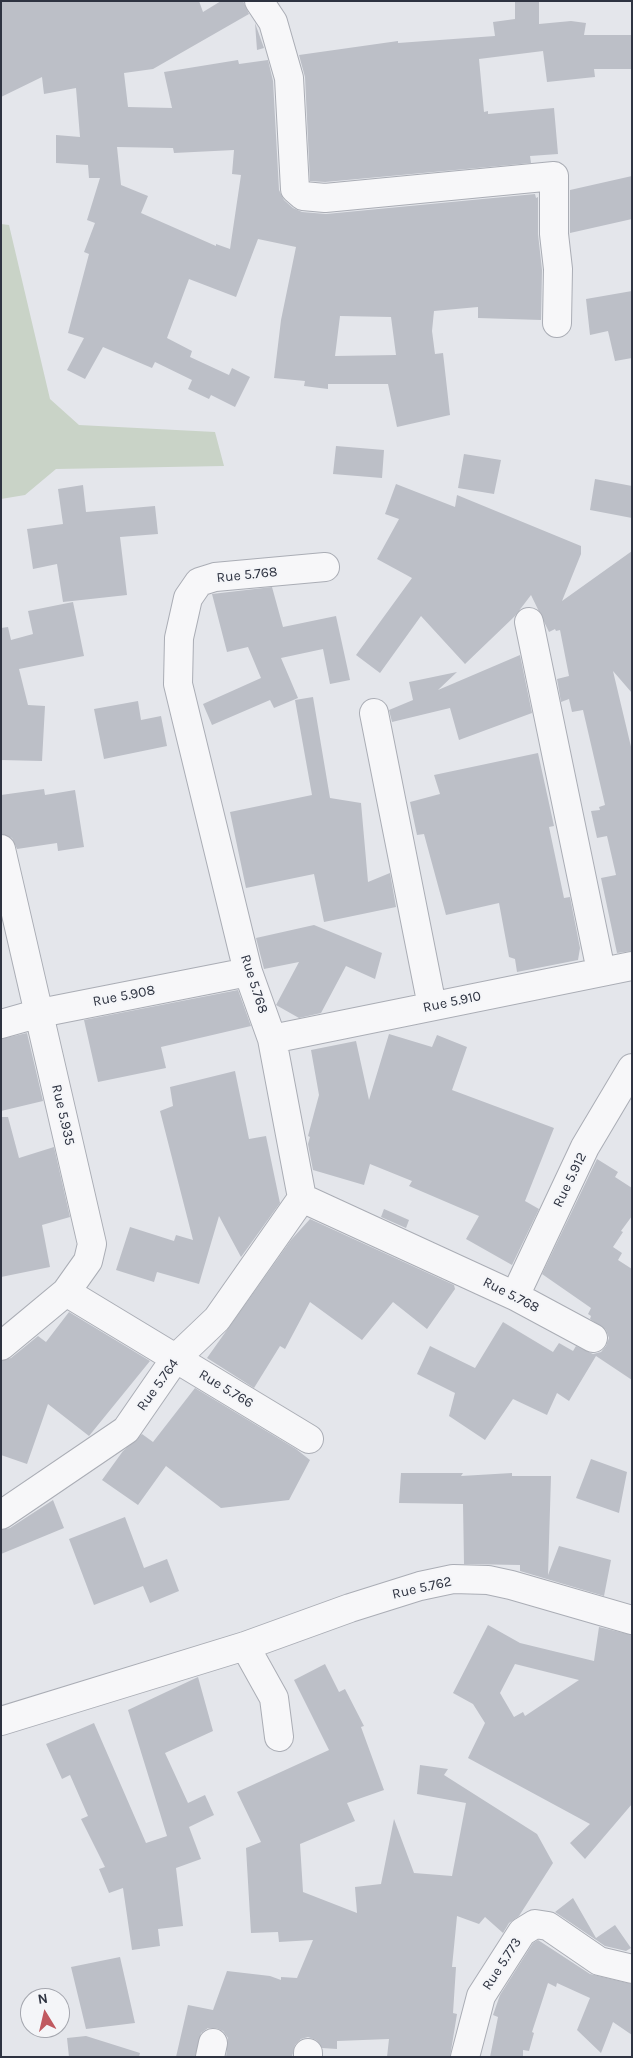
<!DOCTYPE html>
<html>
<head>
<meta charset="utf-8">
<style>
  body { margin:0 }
  #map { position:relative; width:633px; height:2058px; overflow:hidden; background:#e4e6eb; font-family:Karla,sans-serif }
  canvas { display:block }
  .frame { position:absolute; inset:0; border:2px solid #2e3341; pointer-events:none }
  .north { position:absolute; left:20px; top:1988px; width:50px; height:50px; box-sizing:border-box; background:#f4f5f8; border:1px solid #a5a7af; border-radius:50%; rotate:351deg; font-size:14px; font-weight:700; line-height:20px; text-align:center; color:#2e3341 }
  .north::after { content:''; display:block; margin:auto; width:18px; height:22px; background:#c05960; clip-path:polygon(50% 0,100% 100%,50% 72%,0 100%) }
</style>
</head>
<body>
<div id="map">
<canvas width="633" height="2058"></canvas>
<div class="frame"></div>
<div class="north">N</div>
</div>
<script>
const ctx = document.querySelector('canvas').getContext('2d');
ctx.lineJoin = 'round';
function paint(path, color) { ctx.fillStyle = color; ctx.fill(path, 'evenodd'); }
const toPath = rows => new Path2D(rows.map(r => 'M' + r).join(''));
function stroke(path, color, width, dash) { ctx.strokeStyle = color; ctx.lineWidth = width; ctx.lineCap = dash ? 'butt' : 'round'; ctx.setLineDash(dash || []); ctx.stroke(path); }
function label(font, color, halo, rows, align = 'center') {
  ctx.font = font + ' Karla,sans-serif'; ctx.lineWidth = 4; ctx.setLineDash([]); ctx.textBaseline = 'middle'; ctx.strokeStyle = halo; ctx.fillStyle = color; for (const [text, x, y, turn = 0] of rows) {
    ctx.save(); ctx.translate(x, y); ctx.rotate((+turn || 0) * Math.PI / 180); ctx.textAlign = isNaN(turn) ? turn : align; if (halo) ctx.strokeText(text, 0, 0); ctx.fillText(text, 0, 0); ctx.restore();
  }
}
paint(toPath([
  [1,224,9,225,50,399,79,425,215,432,224,466,56,469,25,495,1,499]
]), '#c9d3c7');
paint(toPath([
  [1,1,199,1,203,12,221,1,243,1,249,14,153,69,124,73,128,107,172,108,164,72,238,60,239,64,268,60,273,81,279,190,284,200,293,208,302,212,326,214,535,194,536,198,538,197,538,234,542,270,541,320,478,318,478,307,434,311,432,331,435,354,443,353,450,415,397,427,388,384,328,384,328,389,304,386,305,381,274,378,281,320,296,247,258,239,236,297,189,279,167,338,192,351,190,357,229,375,232,368,250,377,235,407,211,395,209,399,188,389,192,380,155,362,152,368,103,347,85,379,67,370,84,338,68,333,89,254,84,252,95,223,87,220,100,178,89,178,88,165,56,163,56,135,80,137,76,88,44,94,42,77,1,97],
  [117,147,173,148,174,153,234,150,232,174,241,175,230,249,216,244,216,246,141,213,148,196,121,185],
  [340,316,391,317,396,355,335,356],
  [515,1,539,1,539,24,571,21,586,23,584,35,632,35,632,69,594,69,595,77,547,82,543,51,479,59,484,112,488,111,488,114,554,108,558,154,530,156,531,163,325,182,310,181,305,77,299,55,398,41,398,43,495,36,493,22,515,19],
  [255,23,264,48,257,50],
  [632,176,632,219,570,233,570,190],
  [632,291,632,358,615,361,608,331,590,335,586,299],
  [336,446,384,450,382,478,333,474],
  [464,454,501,460,494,494,458,488],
  [595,479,632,486,632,518,590,510],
  [396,484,455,507,457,495,581,546,581,554,562,601,632,551,632,693,613,671,632,751,632,951,617,953,601,878,616,875,607,836,597,838,591,811,600,810,599,807,605,805,583,710,572,712,569,699,561,702,557,679,569,676,560,630,556,631,555,629,549,632,531,595,515,616,465,664,421,616,380,673,356,655,412,578,377,559,399,519,385,514],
  [83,485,86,512,155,506,158,534,120,537,127,595,63,602,57,564,33,569,27,529,63,524,58,489],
  [272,587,283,627,336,616,350,680,330,684,323,649,281,658,298,698,274,708,270,700,212,725,203,704,261,678,248,647,227,652,212,594],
  [73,602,84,656,19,669,28,705,45,706,42,761,1,760,1,628,8,627,11,640,33,634,28,611],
  [520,655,532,713,459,740,450,708,392,722,389,710,413,700,409,682,457,672,438,690],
  [313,697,330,798,361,803,368,882,390,873,396,907,324,922,314,874,246,888,230,812,312,795,295,700],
  [138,701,141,720,161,716,167,746,104,759,94,709],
  [538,753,554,826,549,827,564,898,570,897,580,948,578,960,517,972,515,959,509,957,499,903,446,915,424,834,417,835,410,802,440,794,434,775],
  [44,789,45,795,75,790,84,847,58,851,57,843,17,849,12,838,1,834,1,795],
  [314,925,382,953,375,979,346,966,321,1013,299,1018,276,1005,299,962,264,969,256,938],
  [238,990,251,1026,161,1047,166,1068,98,1082,84,1020],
  [27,1033,43,1101,1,1111,1,1039],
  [389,1034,432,1047,437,1035,467,1047,452,1090,554,1128,525,1201,539,1209,512,1265,466,1239,479,1216,409,1186,412,1181,370,1164,364,1185,313,1170,308,1144,310,1137,308,1136,319,1095,311,1050,356,1041,369,1100],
  [235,1071,249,1139,266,1136,280,1203,241,1257,219,1216,199,1284,157,1272,154,1282,116,1270,130,1227,174,1241,176,1235,193,1240,160,1111,173,1106,170,1087],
  [1,1117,8,1117,19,1158,54,1147,70,1217,42,1225,50,1267,1,1277],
  [597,1159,618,1172,615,1177,632,1188,632,1216,621,1231,623,1232,613,1247,622,1253,618,1260,632,1269,632,1380,596,1356,569,1401,557,1393,547,1415,513,1399,485,1440,449,1416,455,1393,417,1374,430,1346,475,1368,503,1322,553,1352,559,1343,573,1351,576,1346,593,1354,601,1352,606,1346,609,1338,606,1330,590,1319,591,1316,588,1314,591,1308,542,1274],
  [384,1209,409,1220,406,1228,381,1217],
  [310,1219,454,1285,455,1289,427,1329,393,1302,362,1340,310,1302,285,1349,280,1346,254,1388,207,1358,291,1240],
  [69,1312,150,1361,89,1436,48,1404,27,1464,1,1455,1,1361,11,1358,38,1336,46,1342],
  [195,1388,296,1449,310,1460,289,1500,221,1508,166,1466,138,1505,102,1480,123,1451,142,1434,153,1442],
  [591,1459,627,1472,619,1513,576,1498],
  [401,1473,463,1473,461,1476,512,1473,512,1476,551,1476,548,1575,559,1546,611,1560,604,1596,520,1571,520,1565,464,1564,463,1504,399,1503],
  [53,1500,64,1528,1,1554,1,1530,10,1528],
  [125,1517,144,1568,167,1559,179,1591,150,1603,143,1586,94,1605,69,1539],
  [488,1625,520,1643,594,1661,599,1627,632,1635,632,1804,585,1859,570,1843,590,1824,468,1758,485,1723,473,1704,453,1693],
  [515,1664,579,1680,525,1716,523,1712,514,1717,500,1693],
  [325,1664,339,1692,345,1689,364,1726,361,1727,384,1790,347,1803,355,1821,300,1844,303,1892,357,1913,355,1887,381,1884,394,1819,414,1873,452,1876,466,1803,417,1794,420,1765,448,1769,444,1775,537,1834,553,1863,519,1916,509,1923,503,1933,485,1917,479,1924,457,1916,452,1967,456,1967,453,2013,457,2014,450,2057,387,2057,389,2039,337,2041,337,2049,322,2048,316,2040,308,2037,301,2039,295,2045,292,2057,226,2057,228,2038,223,2031,216,2028,208,2028,201,2033,195,2057,176,2057,188,2005,213,2010,227,1971,270,1976,281,1980,281,1977,297,1978,313,1940,279,1942,278,1932,251,1933,246,1848,261,1842,237,1792,329,1750,294,1680],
  [198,1677,213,1731,165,1753,188,1803,205,1795,214,1815,189,1827,201,1859,176,1868,183,1926,158,1929,160,1946,132,1950,123,1888,109,1893,99,1869,105,1867,81,1819,88,1816,70,1775,62,1779,46,1744,94,1723,146,1843,167,1836,128,1710],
  [573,1898,596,1938,615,1925,631,1948,626,1951,605,1946,555,1912],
  [538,1940,590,1974,632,1984,632,2035,613,2022,601,2053,577,2030,590,1998,557,1983,556,1987,548,1983,532,2032,534,2033,529,2051,523,2050,523,2057,490,2057,498,2017,493,2015,500,1995,533,1943],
  [120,1957,135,2023,86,2029,71,1967],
  [86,2036,140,2053,139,2057,69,2057,67,2038]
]), '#bcbfc7');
const minor = toPath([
  [259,1,273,22,289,78,295,189,303,196,325,198,554,176,554,234,558,269,557,323],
  [325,567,215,577,199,582,188,598,179,638,178,684,248,972,272,1039,302,1198,515,1296,593,1338],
  [529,622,601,971],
  [374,713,432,1006],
  [1,849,92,1244,88,1261,66,1292,1,1346],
  [1,1024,40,1013,248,972],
  [272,1039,632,966],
  [66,1292,309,1439],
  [515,1296,585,1147,632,1068],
  [1,1515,126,1430,175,1359,217,1319,302,1198],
  [245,1646,274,1698,279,1737],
  [1,1721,245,1646,350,1608,420,1586,453,1579,488,1580,511,1585,632,1620],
  [210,2057,213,2043],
  [308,2057,308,2053],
  [465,2057,481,1996,522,1932,535,1924,548,1926,599,1961,632,1969]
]);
stroke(minor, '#aaadb5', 30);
stroke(minor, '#f7f7f9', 28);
label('14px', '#2e3341', '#f4f5f8', [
  ["Rue 5.768",247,575,-6],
  ["Rue 5.768",254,984,72],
  ["Rue 5.908",124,996,-11],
  ["Rue 5.910",452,1002,-12],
  ["Rue 5.935",63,1115,77],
  ["Rue 5.912",570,1180,-64],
  ["Rue 5.768",511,1295,27],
  ["Rue 5.764",158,1385,-54],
  ["Rue 5.766",226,1389,31],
  ["Rue 5.762",422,1588,-13],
  ["Rue 5.773",502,1964,-57]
]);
</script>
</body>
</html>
